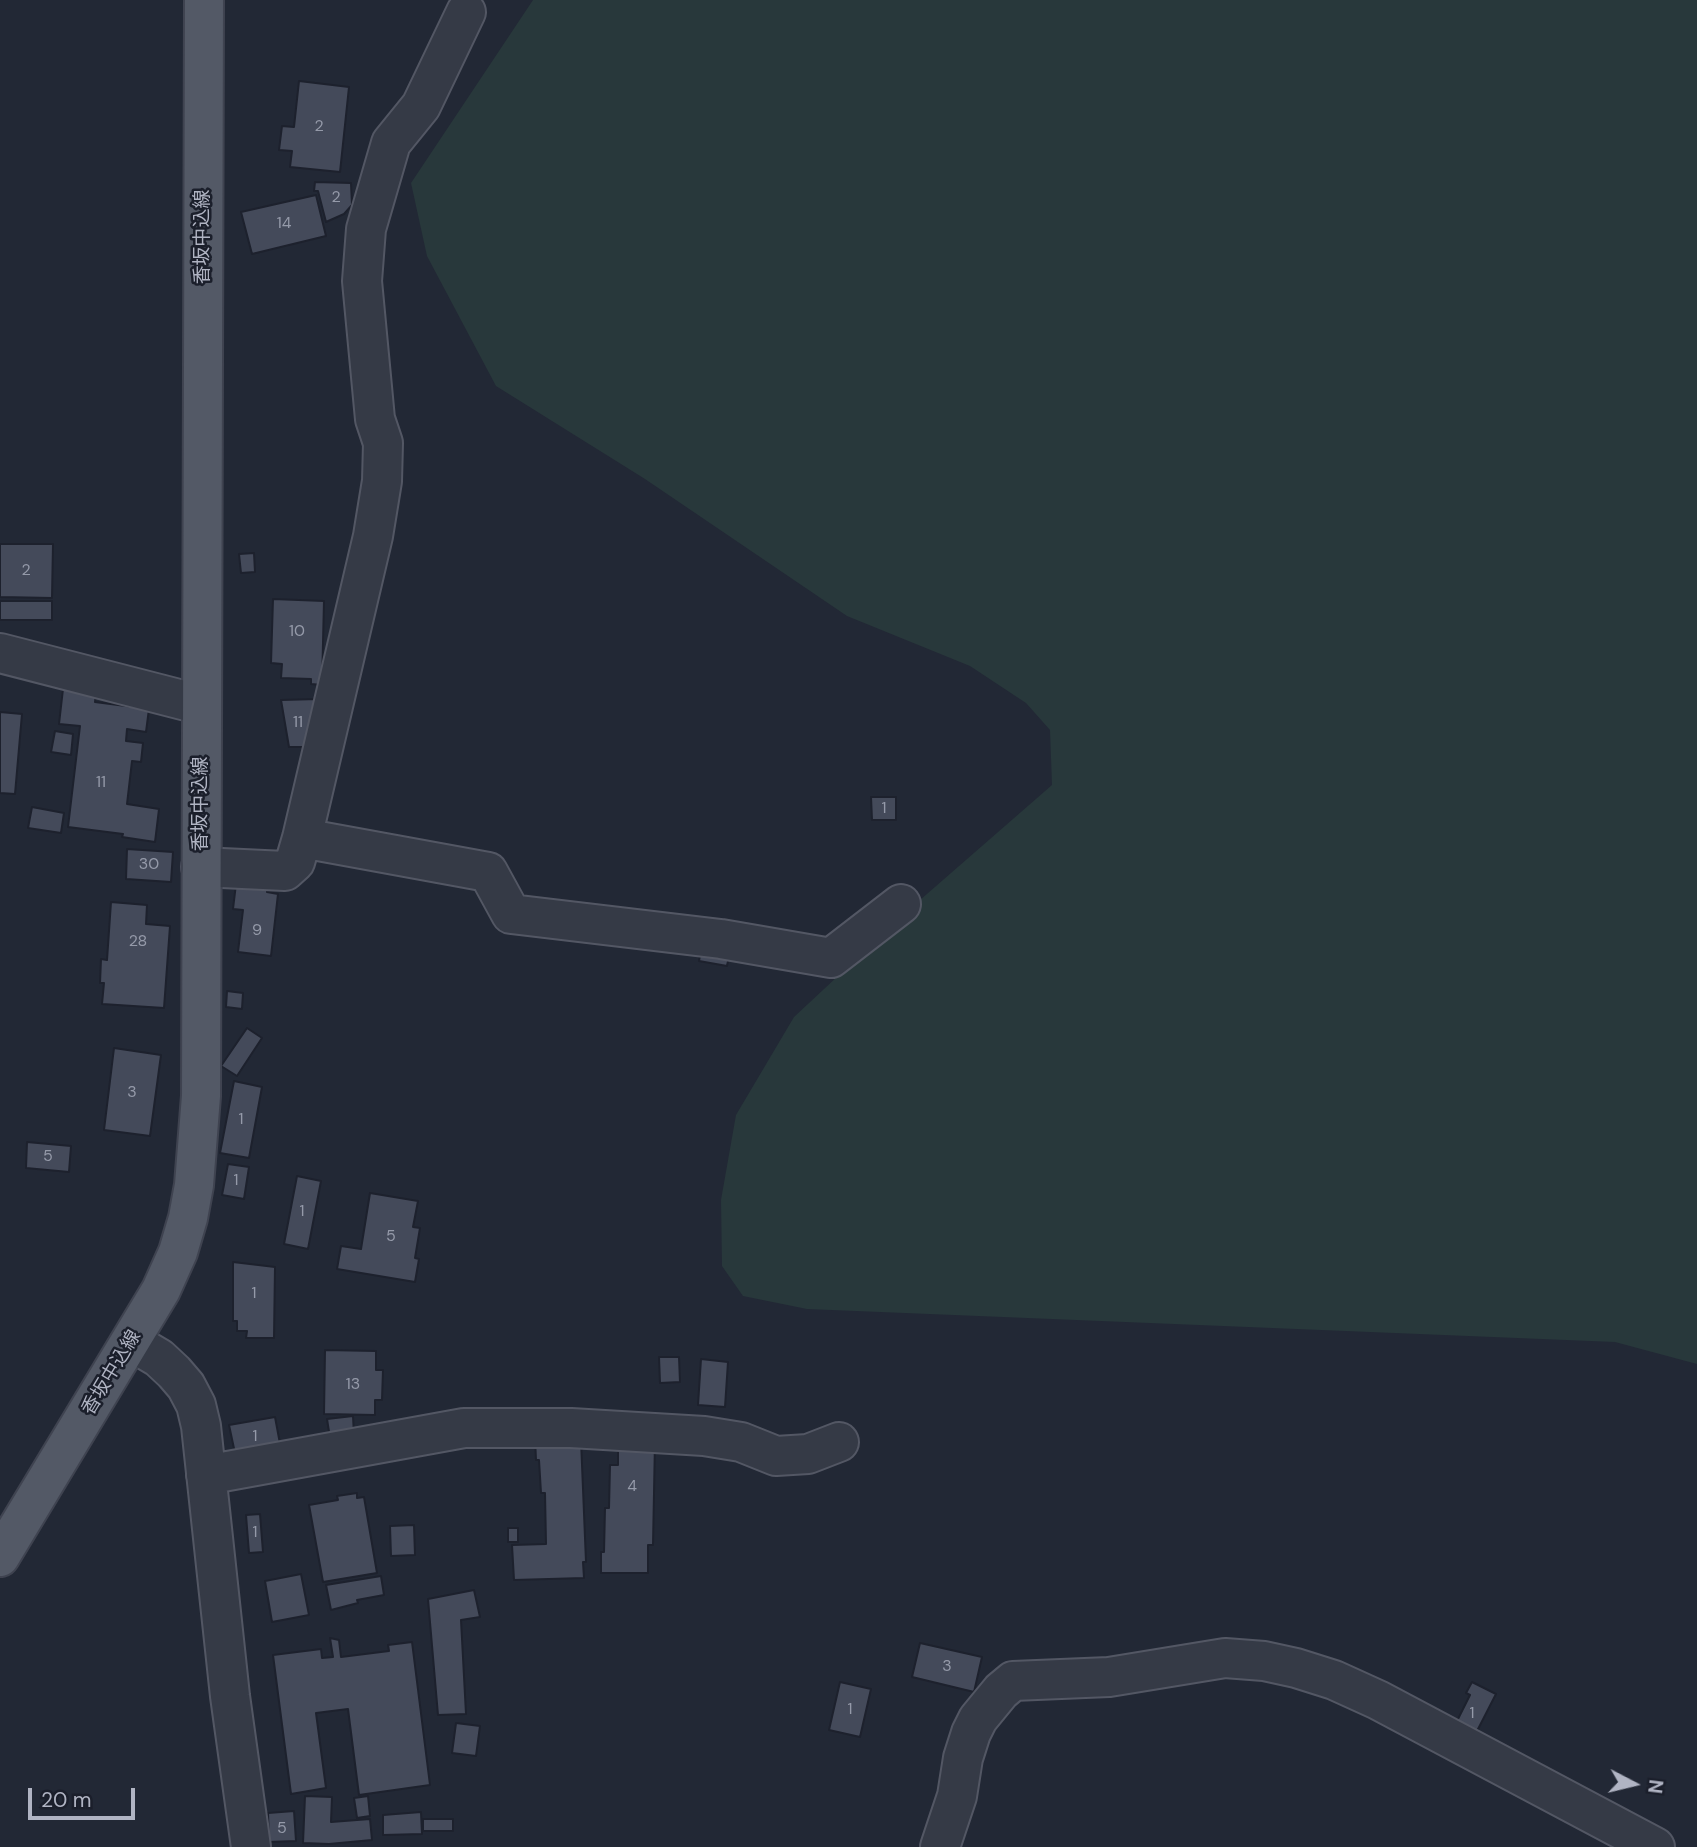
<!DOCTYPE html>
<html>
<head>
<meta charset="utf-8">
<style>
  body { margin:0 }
  #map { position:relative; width:1697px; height:1847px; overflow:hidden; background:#222835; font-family:"DM Sans",sans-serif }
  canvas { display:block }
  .north { position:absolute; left:1599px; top:1749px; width:70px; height:70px; -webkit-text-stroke:5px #1b1f2b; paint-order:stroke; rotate:97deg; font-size:19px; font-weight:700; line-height:28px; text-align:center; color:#b0b4c3 }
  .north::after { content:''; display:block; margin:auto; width:24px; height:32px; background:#b0b4c3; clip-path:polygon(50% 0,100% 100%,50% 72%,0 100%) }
  .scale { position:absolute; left:28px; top:1788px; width:107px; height:32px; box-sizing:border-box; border:4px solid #b0b4c3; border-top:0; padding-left:9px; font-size:21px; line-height:24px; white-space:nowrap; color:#b0b4c3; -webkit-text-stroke:5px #1b1f2b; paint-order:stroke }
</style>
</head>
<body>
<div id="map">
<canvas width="1697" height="1847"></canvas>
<div class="north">N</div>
<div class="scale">20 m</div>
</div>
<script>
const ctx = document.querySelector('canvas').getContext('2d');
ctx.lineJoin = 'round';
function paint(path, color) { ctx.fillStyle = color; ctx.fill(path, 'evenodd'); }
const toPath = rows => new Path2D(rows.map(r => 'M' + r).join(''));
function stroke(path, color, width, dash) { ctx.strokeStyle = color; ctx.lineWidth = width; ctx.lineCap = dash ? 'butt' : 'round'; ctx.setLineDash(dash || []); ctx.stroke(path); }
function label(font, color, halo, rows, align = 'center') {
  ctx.font = font + ' "DM Sans","Noto Sans JP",sans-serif'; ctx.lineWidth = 5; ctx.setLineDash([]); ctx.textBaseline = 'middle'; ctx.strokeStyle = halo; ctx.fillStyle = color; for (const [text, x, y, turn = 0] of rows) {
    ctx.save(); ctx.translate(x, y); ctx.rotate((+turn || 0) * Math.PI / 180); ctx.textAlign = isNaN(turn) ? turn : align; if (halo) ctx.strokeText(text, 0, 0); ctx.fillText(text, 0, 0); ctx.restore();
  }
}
paint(toPath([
  [533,0,1697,0,1697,1364,1615,1342,807,1309,743,1296,722,1266,721,1200,736,1115,794,1017,912,907,1052,785,1050,730,1026,703,970,666,847,616,645,479,496,386,427,256,411,183]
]), '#28383b');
const building = toPath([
  [299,81,349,87,340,172,290,167,292,151,279,150,282,126,294,127,299,81],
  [315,182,351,183,352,205,344,214,326,222,318,191,314,191,315,182],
  [316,195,326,236,252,254,241,212,316,195],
  [0,544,53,544,52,598,0,597,0,544],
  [254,553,255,572,241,573,239,554,254,553],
  [273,599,324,601,322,685,311,684,311,679,281,678,282,664,271,663,273,599],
  [0,601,52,601,52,620,0,620,0,601],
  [63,689,96,693,95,702,149,709,146,732,127,729,126,741,143,743,141,762,132,761,127,804,159,809,155,842,122,837,123,834,68,827,80,726,59,724,63,689],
  [318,699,306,747,289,747,281,700,318,699],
  [0,712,22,714,15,794,0,793,0,712],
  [55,731,73,734,71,755,51,752,55,731],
  [871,797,896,797,896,820,872,820,871,797],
  [32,807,64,813,61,833,28,828,32,807],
  [127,849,173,852,171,882,126,879,127,849],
  [236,884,267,888,267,892,278,894,271,956,238,952,243,910,233,909,236,884],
  [111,902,147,905,146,924,170,926,164,1008,102,1004,104,983,100,983,101,959,107,960,111,902],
  [701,949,730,951,727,966,699,961,701,949],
  [227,991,243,993,242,1009,226,1007,227,991],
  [247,1028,262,1038,237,1076,221,1066,247,1028],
  [114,1048,161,1055,150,1136,104,1130,114,1048],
  [234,1081,262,1087,249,1158,220,1153,234,1081],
  [27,1142,71,1146,69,1172,26,1168,27,1142],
  [228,1164,249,1167,244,1199,222,1195,228,1164],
  [297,1176,321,1181,308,1249,284,1244,297,1176],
  [370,1193,418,1201,413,1227,420,1228,415,1258,419,1259,415,1282,337,1269,341,1246,361,1249,370,1193],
  [233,1262,275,1267,274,1338,246,1338,247,1331,237,1331,237,1321,233,1321,233,1262],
  [325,1350,376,1351,376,1370,383,1370,382,1400,375,1400,375,1415,324,1414,325,1350],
  [659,1357,679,1357,680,1382,660,1383,659,1357],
  [701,1359,728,1362,725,1407,698,1405,701,1359],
  [353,1416,354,1435,330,1438,327,1419,353,1416],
  [275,1417,281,1449,236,1458,229,1425,275,1417],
  [535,1438,581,1440,586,1562,583,1562,584,1578,514,1580,512,1545,546,1544,545,1493,541,1493,539,1460,536,1460,535,1438],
  [618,1440,655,1441,653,1545,648,1545,648,1573,601,1573,601,1552,604,1552,605,1508,609,1508,610,1465,618,1465,618,1440],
  [357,1493,357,1498,364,1497,377,1573,323,1582,309,1505,338,1500,337,1496,357,1493],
  [260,1514,263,1552,249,1553,246,1515,260,1514],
  [414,1525,415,1555,391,1556,390,1526,414,1525],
  [508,1528,518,1528,518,1542,508,1542,508,1528],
  [301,1574,309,1615,272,1622,265,1581,301,1574],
  [381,1576,384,1595,357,1600,358,1603,331,1610,326,1585,381,1576],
  [474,1590,480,1617,461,1620,466,1714,438,1715,428,1599,474,1590],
  [330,1638,339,1640,341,1657,389,1651,388,1645,412,1642,430,1785,359,1795,348,1709,316,1713,326,1788,291,1794,273,1655,321,1649,322,1658,333,1657,330,1638],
  [920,1643,982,1657,974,1692,912,1677,920,1643],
  [840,1682,871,1689,860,1737,829,1730,840,1682],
  [1472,1682,1496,1694,1476,1733,1456,1723,1470,1695,1466,1693,1472,1682],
  [456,1723,480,1726,476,1756,452,1753,456,1723],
  [305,1796,332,1797,331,1822,370,1819,372,1840,329,1844,303,1843,305,1796],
  [368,1796,370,1816,357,1818,354,1798,368,1796],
  [294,1811,296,1841,269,1842,268,1813,294,1811],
  [421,1812,422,1834,383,1835,383,1815,421,1812],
  [423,1819,453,1819,453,1831,423,1831,423,1819]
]);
paint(building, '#444a5a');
stroke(building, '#1d212d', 2);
const minor = toPath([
  [0,653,202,705],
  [302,838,488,872,511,914,721,939,831,958,901,904],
  [201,867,285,871,295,862,302,838,373,536,382,481,383,443,375,419,362,281,366,229,391,143,421,106,466,12],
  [132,1342,159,1358,174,1372,186,1386,196,1405,201,1426,230,1696,251,1847],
  [206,1475,464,1428,571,1428,704,1436,741,1442,776,1456,808,1454,839,1442],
  [940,1847,957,1796,963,1758,971,1733,978,1719,1001,1691,1013,1681,1109,1677,1225,1658,1264,1661,1296,1668,1334,1680,1378,1700,1655,1847]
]);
const major = toPath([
  [0,1557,161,1290,178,1252,188,1218,194,1185,201,1096,204,0]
]);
stroke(minor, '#535764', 42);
stroke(major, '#3f4350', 42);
stroke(minor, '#353a46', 38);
stroke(major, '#535966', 38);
label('16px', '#959aa9', null, [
  ["2",319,127],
  ["2",336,198],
  ["14",284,224],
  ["2",26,571],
  ["10",297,632],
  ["11",298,723],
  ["11",101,783],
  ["1",884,809],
  ["30",149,865],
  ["9",257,931],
  ["28",138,942],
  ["3",132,1093],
  ["1",241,1120],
  ["5",48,1157],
  ["1",236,1181],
  ["1",302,1212],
  ["5",391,1237],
  ["1",254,1294],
  ["13",353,1385],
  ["1",255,1437],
  ["4",632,1487],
  ["1",255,1533],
  ["3",947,1667],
  ["1",850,1710],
  ["1",1472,1714],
  ["5",282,1829]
]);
label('19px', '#b0b4c3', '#1b1f2b', [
  ["香坂中込線",203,237,-90],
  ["香坂中込線",201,804,-90],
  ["香坂中込線",112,1373,-59]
]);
</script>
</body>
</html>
